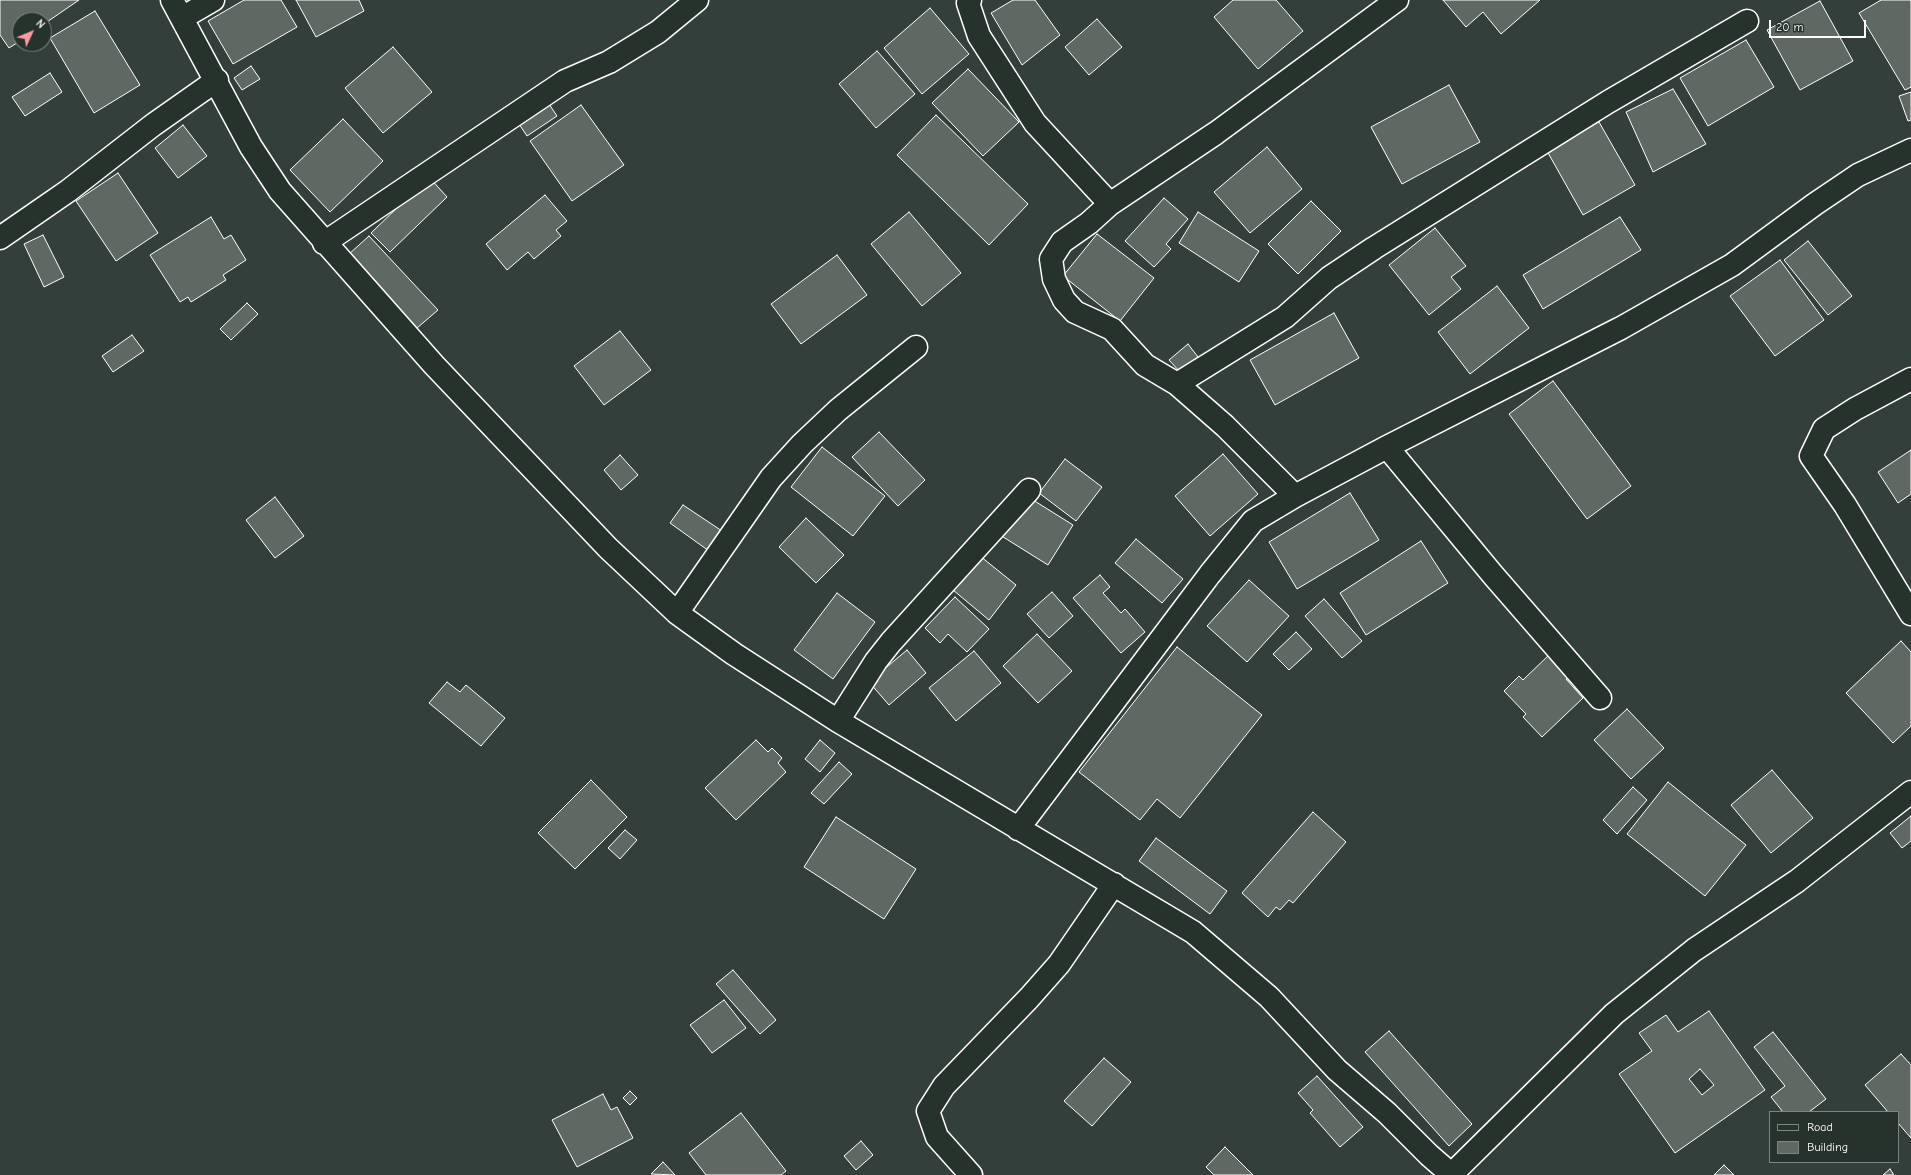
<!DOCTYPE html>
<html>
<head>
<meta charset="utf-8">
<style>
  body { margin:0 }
  #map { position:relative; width:1911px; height:1175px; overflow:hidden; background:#333f3a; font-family:"Comic Neue",sans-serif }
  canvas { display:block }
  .legend { position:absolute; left:1769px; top:1111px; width:130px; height:52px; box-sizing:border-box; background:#26332d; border:1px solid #7d8581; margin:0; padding:5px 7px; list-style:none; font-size:12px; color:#fff }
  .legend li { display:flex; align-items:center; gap:8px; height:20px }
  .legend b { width:20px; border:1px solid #7d8581 }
  .north { position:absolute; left:12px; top:12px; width:40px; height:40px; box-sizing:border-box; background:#26332d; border:1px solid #7d8581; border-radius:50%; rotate:46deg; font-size:11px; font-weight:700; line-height:16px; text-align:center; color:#fff }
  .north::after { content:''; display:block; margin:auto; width:14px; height:18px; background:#ff9aa2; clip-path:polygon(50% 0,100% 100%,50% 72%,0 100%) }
  .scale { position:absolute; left:1769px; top:20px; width:97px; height:18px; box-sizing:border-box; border:2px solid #fff; border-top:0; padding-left:5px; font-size:12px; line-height:14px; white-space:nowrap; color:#fff; -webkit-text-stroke:3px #26332d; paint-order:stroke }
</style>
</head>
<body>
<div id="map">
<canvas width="1911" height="1175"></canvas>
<ul class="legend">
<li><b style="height:5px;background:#26332d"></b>Road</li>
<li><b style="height:11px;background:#5f6964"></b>Building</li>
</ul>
<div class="north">N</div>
<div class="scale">20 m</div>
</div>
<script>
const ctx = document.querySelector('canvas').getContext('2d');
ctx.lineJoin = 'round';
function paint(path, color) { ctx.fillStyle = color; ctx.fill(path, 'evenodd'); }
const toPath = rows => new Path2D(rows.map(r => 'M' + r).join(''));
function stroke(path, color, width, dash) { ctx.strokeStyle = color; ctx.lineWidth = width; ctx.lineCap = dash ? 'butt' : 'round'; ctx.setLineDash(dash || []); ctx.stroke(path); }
const building = toPath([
  [0,0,79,0,44,24,44,20,20,20,20,41,9,48,0,35,0,0],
  [244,0,281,0,297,27,233,64,208,21,244,0],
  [296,0,359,0,364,11,316,37,296,0],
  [1013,0,1035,0,1060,35,1022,65,991,13,1013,0],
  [1233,0,1276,0,1303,31,1258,69,1214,17,1233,0],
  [1443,0,1540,0,1501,34,1483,12,1466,27,1443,0],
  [1881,0,1911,0,1911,87,1905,90,1859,13,1881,0],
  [1820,1,1853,61,1800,90,1767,30,1820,1],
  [930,8,969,54,922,94,884,48,930,8],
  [95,11,140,85,94,113,50,38,95,11],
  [1097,19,1122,47,1089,75,1065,47,1097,19],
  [1746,40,1774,87,1708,126,1680,78,1746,40],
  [393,47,432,92,383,133,345,88,393,47],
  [877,51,915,94,876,128,839,84,877,51],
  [251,66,260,79,242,90,234,78,251,66],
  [968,69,1019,122,983,156,932,103,968,69],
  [50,73,62,92,25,116,12,97,50,73],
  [1449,85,1480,142,1402,184,1371,127,1449,85],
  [1673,89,1706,144,1653,172,1626,112,1673,89],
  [1911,92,1911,120,1908,121,1899,96,1911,92],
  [547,101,557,116,527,136,517,121,547,101],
  [581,105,624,165,572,201,530,141,581,105],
  [936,115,1028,204,989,245,897,155,936,115],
  [343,119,383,161,330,212,290,170,343,119],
  [1599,122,1635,185,1583,215,1547,151,1599,122],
  [183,125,207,156,178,178,155,148,183,125],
  [1267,147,1302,189,1250,233,1214,192,1267,147],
  [118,173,158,233,116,261,76,201,118,173],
  [429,177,447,197,390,252,371,233,429,177],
  [545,195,567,221,556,230,561,236,534,259,528,252,507,270,486,244,545,195],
  [1164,198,1188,219,1166,244,1171,249,1154,267,1125,241,1164,198],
  [1311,201,1341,231,1298,274,1268,244,1311,201],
  [909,212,961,273,922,306,871,244,909,212],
  [1198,212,1259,251,1239,282,1179,243,1198,212],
  [211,217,224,239,231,235,246,260,223,275,226,280,191,302,188,297,180,302,150,255,211,217],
  [1620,217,1641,250,1543,309,1523,275,1620,217],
  [1435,228,1466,266,1451,277,1461,289,1429,315,1389,265,1435,228],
  [1097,234,1154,278,1120,321,1063,276,1097,234],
  [43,235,64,277,44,287,24,244,43,235],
  [369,236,438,310,417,328,348,255,369,236],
  [1808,241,1852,296,1828,315,1784,260,1808,241],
  [837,255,867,295,801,344,771,304,837,255],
  [1780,260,1824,320,1775,356,1730,296,1780,260],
  [1497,286,1529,328,1470,374,1438,332,1497,286],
  [247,303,258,314,231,340,220,329,247,303],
  [1334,313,1359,358,1275,405,1250,360,1334,313],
  [620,331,651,370,604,405,574,366,620,331],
  [132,335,144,351,113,372,102,356,132,335],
  [1188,344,1198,357,1180,372,1169,360,1188,344],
  [1553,381,1631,486,1587,519,1509,414,1553,381],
  [879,432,925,480,898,506,852,457,879,432],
  [822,447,885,496,853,536,791,487,822,447],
  [1911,450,1911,494,1898,503,1878,472,1911,450],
  [1223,454,1258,494,1210,536,1175,496,1223,454],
  [620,455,638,475,621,490,604,470,620,455],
  [1065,459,1102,487,1076,521,1039,493,1065,459],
  [1350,493,1379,540,1297,589,1269,542,1350,493],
  [1025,495,1073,525,1048,565,1000,535,1025,495],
  [275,497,304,536,275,558,246,520,275,497],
  [683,505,722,531,709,551,670,523,683,505],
  [806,518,844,555,816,583,779,547,806,518],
  [1136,539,1183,579,1162,603,1115,563,1136,539],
  [1421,541,1448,583,1366,635,1340,593,1421,541],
  [980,556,1016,585,989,620,953,590,980,556],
  [1100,575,1110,587,1103,593,1121,613,1125,609,1145,632,1121,653,1073,598,1100,575],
  [1249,580,1289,616,1247,662,1207,626,1249,580],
  [1052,592,1073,616,1049,638,1027,614,1052,592],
  [837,593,875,622,833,679,794,650,837,593],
  [955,597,989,629,967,652,948,634,940,643,925,628,955,597],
  [1324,599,1362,641,1342,658,1305,616,1324,599],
  [1296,632,1312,649,1289,670,1273,654,1296,632],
  [1037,634,1072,671,1038,703,1003,666,1037,634],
  [1901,641,1911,652,1911,726,1893,743,1846,693,1901,641],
  [1177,647,1262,715,1180,818,1157,799,1140,820,1079,772,1177,647],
  [907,650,926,673,889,705,869,682,907,650],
  [974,651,1001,683,956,721,929,688,974,651],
  [1551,653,1571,674,1566,679,1583,698,1542,737,1523,717,1526,714,1504,691,1519,676,1523,680,1551,653],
  [447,682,460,692,466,685,505,718,481,746,429,703,447,682],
  [1627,709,1664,748,1631,779,1594,740,1627,709],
  [756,740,768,752,772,748,782,758,778,763,786,772,736,820,705,788,756,740],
  [820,740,835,753,820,772,805,759,820,740],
  [839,762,852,774,824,804,811,793,839,762],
  [1772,770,1813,818,1771,853,1731,805,1772,770],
  [591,780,627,817,575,869,538,833,591,780],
  [1668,782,1746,845,1705,896,1627,834,1668,782],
  [1633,787,1647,800,1617,834,1603,820,1633,787],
  [1313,812,1346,842,1293,903,1289,900,1280,910,1276,907,1268,917,1242,893,1313,812],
  [1911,816,1911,841,1902,848,1890,833,1911,816],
  [836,817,916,869,884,919,804,867,836,817],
  [625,830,637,840,620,859,608,848,625,830],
  [1156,838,1227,891,1210,914,1139,861,1156,838],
  [733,970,776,1020,760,1034,716,984,733,970],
  [724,1000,746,1028,712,1053,690,1025,724,1000],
  [1709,1011,1765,1090,1675,1153,1619,1074,1652,1051,1639,1033,1666,1015,1678,1032,1709,1011],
  [1700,1069,1714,1085,1702,1095,1689,1079,1700,1069],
  [1389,1031,1472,1124,1449,1146,1365,1052,1389,1031],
  [1773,1032,1826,1099,1809,1112,1783,1112,1771,1097,1785,1086,1754,1047,1773,1032],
  [1901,1054,1911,1065,1911,1138,1898,1123,1898,1112,1888,1112,1865,1085,1901,1054],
  [1104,1058,1131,1082,1092,1126,1064,1101,1104,1058],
  [1317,1076,1363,1127,1340,1147,1310,1113,1313,1110,1298,1093,1317,1076],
  [630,1091,637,1098,630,1105,623,1098,630,1091],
  [603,1094,611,1110,617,1107,633,1138,577,1167,552,1120,603,1094],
  [741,1113,786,1171,781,1175,706,1175,689,1153,741,1113],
  [861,1141,873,1155,856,1170,844,1156,861,1141],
  [1225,1147,1253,1175,1214,1175,1206,1167,1225,1147],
  [663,1162,675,1175,651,1174,663,1162],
  [1724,1165,1734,1175,1714,1175,1724,1165],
  [1890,1169,1894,1175,1883,1175,1890,1169]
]);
paint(building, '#5f6964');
stroke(building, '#fff', 1);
const minor = toPath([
  [172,0,251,147,280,191,434,365,608,548,677,613,734,654,838,721,1193,932,1269,997,1337,1070,1387,1113,1429,1155,1452,1175],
  [970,0,968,3,979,36,1035,123,1110,204],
  [182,18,213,0],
  [0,238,68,191,153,125,217,80],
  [324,243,565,81,609,62,658,32,697,0],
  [1911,379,1855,409,1824,429,1811,456,1845,505,1911,614],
  [1177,384,1285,317,1329,278,1374,248,1608,102,1747,21],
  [1387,447,1493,575,1600,698],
  [1295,496,1225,426,1177,384,1145,365,1112,329,1075,312,1064,300,1054,279,1051,259,1062,242,1089,223,1110,204,1216,133,1397,0],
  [677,613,771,478,802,444,838,410,916,347],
  [838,721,876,661,891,642,1029,490],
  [1018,829,1210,574,1253,521,1295,496,1387,447,1621,328,1732,265,1815,204,1858,175,1911,150],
  [1452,1174,1614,1014,1694,950,1797,881,1911,792],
  [971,1175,937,1137,928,1111,944,1086,1029,998,1059,964,1114,884]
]);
stroke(minor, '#fff', 25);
stroke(minor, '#26332d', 22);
</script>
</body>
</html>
